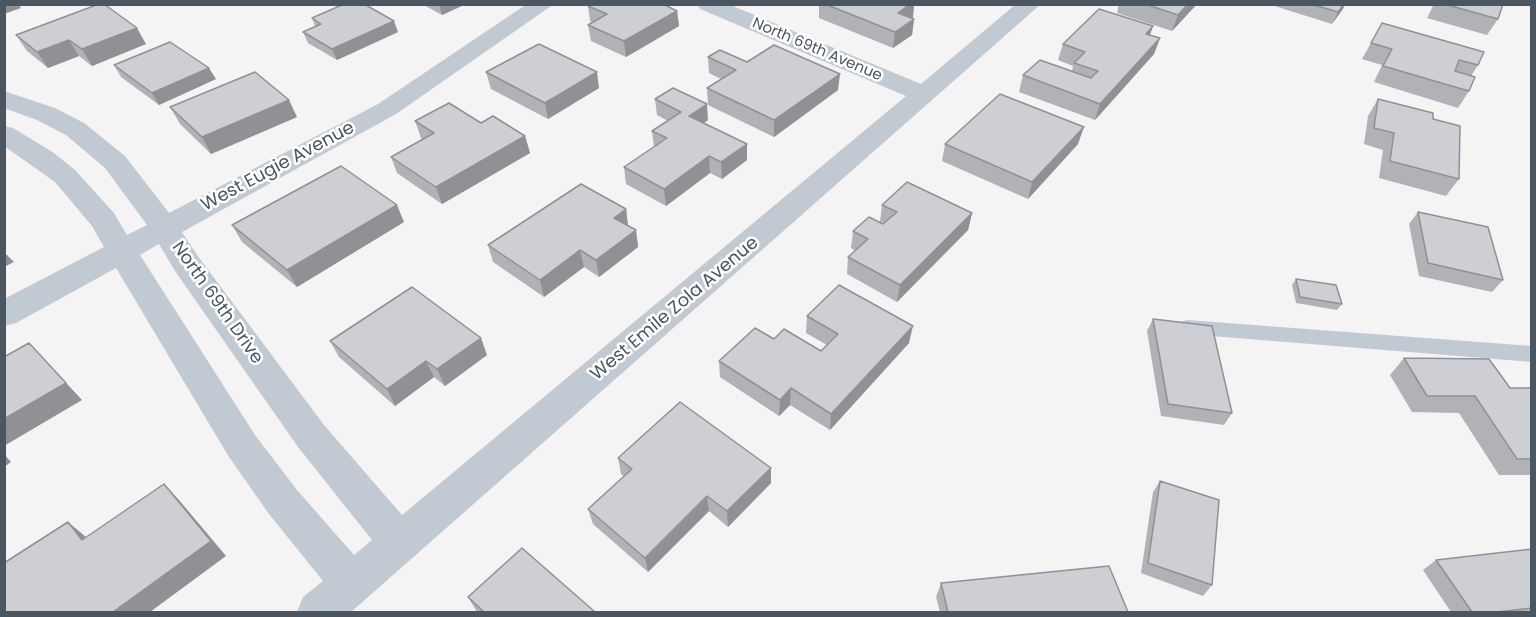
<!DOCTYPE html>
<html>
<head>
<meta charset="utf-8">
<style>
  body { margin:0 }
  #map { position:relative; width:1536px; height:617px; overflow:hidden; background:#f5f3f3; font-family:Poppins,sans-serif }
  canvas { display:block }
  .frame { position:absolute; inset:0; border:6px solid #4a5661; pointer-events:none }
</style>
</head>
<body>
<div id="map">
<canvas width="1536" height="617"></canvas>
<div class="frame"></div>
</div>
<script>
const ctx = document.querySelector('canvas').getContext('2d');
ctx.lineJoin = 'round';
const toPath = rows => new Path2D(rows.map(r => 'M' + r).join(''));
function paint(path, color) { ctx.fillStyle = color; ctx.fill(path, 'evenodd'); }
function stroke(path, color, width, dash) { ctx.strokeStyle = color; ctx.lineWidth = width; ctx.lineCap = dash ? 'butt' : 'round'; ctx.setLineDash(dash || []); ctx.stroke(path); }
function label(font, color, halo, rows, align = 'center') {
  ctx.font = font + ' Poppins,sans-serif'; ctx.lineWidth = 5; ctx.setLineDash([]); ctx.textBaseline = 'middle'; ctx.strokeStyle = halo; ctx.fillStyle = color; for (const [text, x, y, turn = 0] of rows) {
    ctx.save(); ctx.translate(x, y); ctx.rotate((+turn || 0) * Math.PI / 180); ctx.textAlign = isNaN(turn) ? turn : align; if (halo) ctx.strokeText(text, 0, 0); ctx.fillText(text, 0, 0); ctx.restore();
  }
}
paint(toPath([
  [1187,320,1532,346,1532,362,1187,334,1180,332,1177,327,1180,322,1187,320]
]), '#c1cad2');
paint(toPath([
  [527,4,554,4,396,114,182,232,197,255,324,425,402,515,906,96,700,9,697,4,728,4,921,84,1016,4,1041,4,351,612,297,612,303,597,323,581,269,514,229,457,116,268,16,323,4,326,4,299,104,247,92,226,55,182,4,146,4,126,13,128,54,153,75,170,114,213,127,235,147,225,105,168,66,135,37,120,4,108,4,91,55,108,84,123,125,156,169,213,378,104,527,4],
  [159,244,175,271,298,447,372,540,354,555,297,490,255,435,140,255,159,244]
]), '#c1cad2');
paint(toPath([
  [422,4,466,4,442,15],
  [819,4,914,4,913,17,911,18,914,19,912,35,893,48,819,18],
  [1119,4,1197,4,1172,31,1117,13],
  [1268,4,1345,4,1332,24],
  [1427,4,1503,4,1498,19,1487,35,1427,18,1433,6],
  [588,6,677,11,679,26,626,57,591,41,588,25,592,22,590,21],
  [312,18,398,32,337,60,308,43,303,32,315,26],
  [1382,23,1478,65,1471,76,1469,91,1458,108,1374,82,1382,65,1362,59],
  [1153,26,1150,35,1160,38,1154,54,1095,120,1019,92,1023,75,1072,71,1073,66,1058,60,1063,44],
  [16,35,146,44,92,66,79,56,48,68,27,51],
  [708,57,747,62,838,90,774,137,708,105,707,88,721,79,709,73],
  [114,65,216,79,159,105,121,77],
  [486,72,599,88,548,119,491,89],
  [655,99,708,120,704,123,747,144,747,160,722,179,710,173,666,206,626,184,624,167,654,147,652,131,668,121,657,115],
  [1378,99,1433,119,1459,179,1446,196,1379,178,1383,150,1364,144,1368,116],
  [170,107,297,117,211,154,180,124],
  [415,121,481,123,525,136,530,153,442,204,397,173,391,157,423,139,421,138],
  [945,144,1078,144,1028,199,942,161],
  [882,205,972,213,968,230,897,302,847,274,848,257,856,251,851,248,853,231,883,224,884,223,880,222],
  [626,209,628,226,636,230,638,247,599,277,584,267,544,297,493,262,488,245],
  [1418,212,1503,280,1492,292,1419,276,1409,224],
  [404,222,297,287,242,242,232,225],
  [1296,279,1342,304,1337,310,1296,303,1292,285],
  [807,316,909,343,830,430,790,405,779,416,720,377,719,361,774,339,821,351,827,345,806,333],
  [1153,319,1232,413,1224,425,1161,416,1147,331],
  [330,341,487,355,445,386,434,377,395,406,339,357],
  [1404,358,1510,388,1532,388,1532,475,1499,475,1459,413,1412,412,1390,375],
  [618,458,771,483,728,527,709,511,648,572,593,524,588,509,624,476,621,474],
  [1160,481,1212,585,1203,596,1141,573,1153,492],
  [1532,549,1532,612,1451,612,1423,570,1436,560],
  [941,583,1128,612,940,612,936,597],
  [468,597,595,612,477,612]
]), '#b0b2b7');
paint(toPath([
  [4,4,18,4,21,8,4,14],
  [439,4,466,4,442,15],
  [910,4,914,4,913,17,896,29,898,13],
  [1188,4,1197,4,1172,31,1178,15],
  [1344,4,1345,4,1343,9,1332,24,1338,12],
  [677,11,679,26,626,57,624,41],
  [914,19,912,35,893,48,895,32],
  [394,21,398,32,337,60,332,49],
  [1153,26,1147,42,1146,34],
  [137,28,146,44,92,66,82,49],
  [1160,38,1154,54,1095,120,1100,104],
  [69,40,79,56,48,68,37,52],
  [209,68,216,79,159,105,152,93],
  [597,72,599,88,548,119,545,103],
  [840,74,838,90,774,137,774,120],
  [289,100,297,117,211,154,202,137],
  [707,104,708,120,691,132,689,116],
  [1084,127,1078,144,1028,199,1032,182],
  [525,136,530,153,442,204,436,187],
  [747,144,747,160,722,179,721,162],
  [709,156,710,173,666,206,664,189],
  [397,205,404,222,297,287,287,270],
  [626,209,628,226,614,218],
  [972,213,968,230,897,302,900,285],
  [636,230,638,247,599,277,596,260],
  [580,250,584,267,544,297,540,280],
  [4,252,14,262,4,267],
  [913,326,909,343,830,430,831,414],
  [481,338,487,355,445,386,437,369],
  [29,343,82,400,4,446,4,419],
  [426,361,434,377,395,406,387,389],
  [791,388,790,405,779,416,780,400],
  [4,454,11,462,4,467],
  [771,468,771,483,728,527,727,511],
  [164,484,179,500,226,556,150,612,113,612],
  [707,496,709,511,648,572,645,558],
  [68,522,86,537,82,540]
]), '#909195');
const building = toPath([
  [99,4,104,4,137,28,82,49,69,40,37,52,16,35,99,4],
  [344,4,364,4,394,21,332,49,303,32,321,24,312,18,344,4],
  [590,4,663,4,677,11,624,41,588,25,607,14,588,6,590,4],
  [825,4,910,4,898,13,914,19,895,32,825,4],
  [1145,4,1188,4,1178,15,1145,4],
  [1311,4,1344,4,1338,12,1311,4],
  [1444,4,1503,4,1498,19,1444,4],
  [1099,9,1153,26,1146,34,1160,38,1100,104,1023,75,1040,60,1091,78,1098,71,1074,63,1085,52,1063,44,1099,9],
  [1382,23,1484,52,1478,65,1459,60,1455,71,1475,77,1469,91,1383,66,1392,49,1371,43,1382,23],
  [170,42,209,68,152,93,114,65,170,42],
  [539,44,597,72,545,103,486,72,539,44],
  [774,45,840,74,774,120,707,88,736,70,708,57,720,50,747,62,774,45],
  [255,72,289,100,202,137,170,107,255,72],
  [673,88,707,104,689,116,747,144,721,162,709,156,664,189,624,167,667,138,652,131,681,112,655,99,673,88],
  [1000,94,1084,127,1032,182,945,144,1000,94],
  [1378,99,1433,113,1433,119,1460,126,1459,179,1390,161,1394,133,1374,128,1378,99],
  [449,103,481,123,493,116,525,136,436,187,391,157,434,133,415,121,449,103],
  [341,166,397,205,287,270,232,225,341,166],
  [907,182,972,213,900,285,848,257,868,239,853,231,869,217,883,224,897,212,882,205,907,182],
  [581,184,626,209,614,218,636,230,596,260,580,250,540,280,488,245,581,184],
  [1418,212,1488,227,1503,280,1428,263,1418,212],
  [1296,279,1336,285,1342,304,1300,297,1296,279],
  [839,285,913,326,831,414,791,388,780,400,719,361,755,328,774,339,784,329,821,351,838,334,807,316,839,285],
  [412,287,481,338,437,369,426,361,387,389,330,341,412,287],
  [1153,319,1212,326,1232,413,1168,404,1153,319],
  [29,343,66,383,4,419,4,357,29,343],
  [1404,358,1489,359,1510,388,1532,388,1532,459,1517,459,1475,396,1427,396,1404,358],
  [680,402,771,468,727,511,707,496,645,558,588,509,632,469,618,458,680,402],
  [1160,481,1219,500,1212,585,1148,563,1160,481],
  [164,484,211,541,113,612,4,612,4,563,68,522,82,540,164,484],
  [522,548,595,612,484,612,468,597,522,548],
  [1532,549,1532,608,1497,612,1472,612,1436,560,1532,549],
  [1109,566,1128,612,948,612,941,583,1109,566]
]);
paint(building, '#cdcfd5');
stroke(building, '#909195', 1.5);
label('15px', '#4a5661', '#fff', [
  ["North 69th Avenue",817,50,23]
]);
label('18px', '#4a5661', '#fff', [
  ["West Eugie Avenue",278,167,-28],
  ["North 69th Drive",217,303,55],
  ["West Emile Zola Avenue",675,309,-40]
]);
</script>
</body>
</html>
